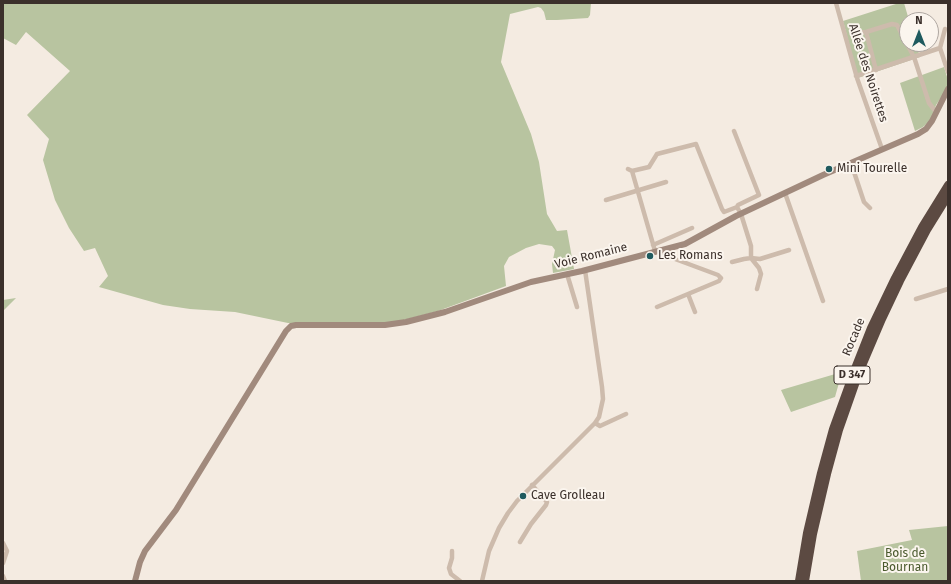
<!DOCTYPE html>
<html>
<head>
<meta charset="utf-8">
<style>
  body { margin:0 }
  #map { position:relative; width:951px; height:584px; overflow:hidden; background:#f4ebe1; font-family:"Fira Sans",sans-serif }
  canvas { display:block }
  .frame { position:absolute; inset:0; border:4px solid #3b302b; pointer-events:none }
  .north { position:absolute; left:899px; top:12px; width:40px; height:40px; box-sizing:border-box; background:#fbf5ee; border:1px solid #aea6a0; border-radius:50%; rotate:0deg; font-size:11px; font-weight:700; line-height:16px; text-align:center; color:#3b302b }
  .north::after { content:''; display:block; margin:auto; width:14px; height:18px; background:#1f5a5e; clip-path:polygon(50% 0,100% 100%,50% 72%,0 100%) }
</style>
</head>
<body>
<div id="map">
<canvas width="951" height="584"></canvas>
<div class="frame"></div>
<div class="north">N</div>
</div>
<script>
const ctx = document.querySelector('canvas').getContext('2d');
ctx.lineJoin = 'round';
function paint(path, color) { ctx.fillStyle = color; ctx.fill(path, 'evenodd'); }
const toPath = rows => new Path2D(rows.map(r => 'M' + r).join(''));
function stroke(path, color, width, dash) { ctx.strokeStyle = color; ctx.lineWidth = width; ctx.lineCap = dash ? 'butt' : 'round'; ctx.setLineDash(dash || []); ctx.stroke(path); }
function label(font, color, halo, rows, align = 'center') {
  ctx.font = font + ' "Fira Sans",sans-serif'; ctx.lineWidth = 4; ctx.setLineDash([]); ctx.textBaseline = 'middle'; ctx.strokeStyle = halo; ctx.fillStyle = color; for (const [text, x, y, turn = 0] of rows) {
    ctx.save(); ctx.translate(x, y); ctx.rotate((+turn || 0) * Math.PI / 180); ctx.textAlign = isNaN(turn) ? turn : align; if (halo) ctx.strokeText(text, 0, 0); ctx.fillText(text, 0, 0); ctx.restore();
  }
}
paint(toPath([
  [3,3,591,3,590,15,588,18,557,20,546,20,544,12,541,8,538,7,510,14,501,62,531,134,539,162,547,214,557,231,567,230,574,269,553,273,552,264,555,250,552,246,539,244,526,248,509,257,504,266,506,286,438,311,400,321,371,324,288,323,235,312,190,309,163,305,99,287,108,276,95,248,84,251,69,228,55,200,43,160,49,139,27,115,70,71,26,32,16,45,3,38],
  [899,3,904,3,909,20,907,20,907,44,916,44,920,57,858,78,843,21],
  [944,67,948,80,948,87,936,105,932,119,923,127,915,131,900,83],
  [16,298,3,311,3,300],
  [842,372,835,397,791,412,781,390],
  [948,526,948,581,861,581,857,551,912,540,909,530]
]), '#b8c4a0');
stroke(toPath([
  [836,3,857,78,882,149],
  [945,29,940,48,948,72],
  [866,32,876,70],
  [854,33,866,32,892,24,897,25,907,44],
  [907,44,914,57,929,103,936,112],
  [856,76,940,48],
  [734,131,759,195,738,205,737,207,741,214,751,246,751,258,760,259,789,250],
  [851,163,864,202,870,208],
  [628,169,632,171,649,167,657,154,696,144,722,209,724,212,737,207],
  [632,171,655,251],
  [785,193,823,301],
  [606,200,666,182],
  [653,245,692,228],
  [732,262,744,259,751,258,759,268,761,274,757,289],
  [567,274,577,307],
  [688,294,695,312],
  [916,299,948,289],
  [657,307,719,281,721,278,718,275,667,256,661,250],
  [595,423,600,426,626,414],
  [520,542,531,524,546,505,547,502,532,485],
  [3,543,7,551,3,563],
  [452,551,452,558,449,568,451,574,460,581],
  [3,576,5,581],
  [482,581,489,551,499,528,508,513,517,501,595,423,599,417,603,399,602,387,585,270]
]), '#cdbbac', 4.5);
stroke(toPath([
  [135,581,140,562,145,551,176,510,286,331,291,326,296,325,385,325,406,322,445,312,531,282,582,271,685,244,736,216,823,175,918,134,926,129,932,121,948,89]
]), '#a18a7d', 6);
stroke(toPath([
  [799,581,807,533,821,473,833,429,854,371,871,328,895,278,922,227,948,185],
  [805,581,813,534,827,474,839,430,859,373,882,319,900,281,927,230,948,196]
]), '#5c4a42', 8);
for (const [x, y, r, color] of [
  [829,169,4,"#1f5a5e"],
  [650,256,4,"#1f5a5e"],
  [523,496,4,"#1f5a5e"]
]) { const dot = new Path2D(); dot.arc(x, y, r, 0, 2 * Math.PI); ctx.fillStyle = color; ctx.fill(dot); stroke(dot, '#fbf5ee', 1.5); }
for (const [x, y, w] of [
  [852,375,36]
]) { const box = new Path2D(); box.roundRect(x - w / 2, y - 9, w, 18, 3); ctx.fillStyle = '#fbf5ee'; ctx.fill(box); stroke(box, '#3b302b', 1); }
label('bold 11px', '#3b302b', null, [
  ["D 347",852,375]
]);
label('12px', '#3b302b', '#fbf5ee', [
  ["Allée des Noirettes",868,73,72],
  ["Voie Romaine",591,256,-14],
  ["Rocade",854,337,-67]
]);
label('12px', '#3b302b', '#fbf5ee', [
  ["Mini Tourelle",837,169],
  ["Les Romans",658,256],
  ["Cave Grolleau",531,496]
], 'left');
label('12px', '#4a5a2e', '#fbf5ee', [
  ["Bois de",905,554],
  ["Bournan",905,568]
]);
</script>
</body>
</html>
